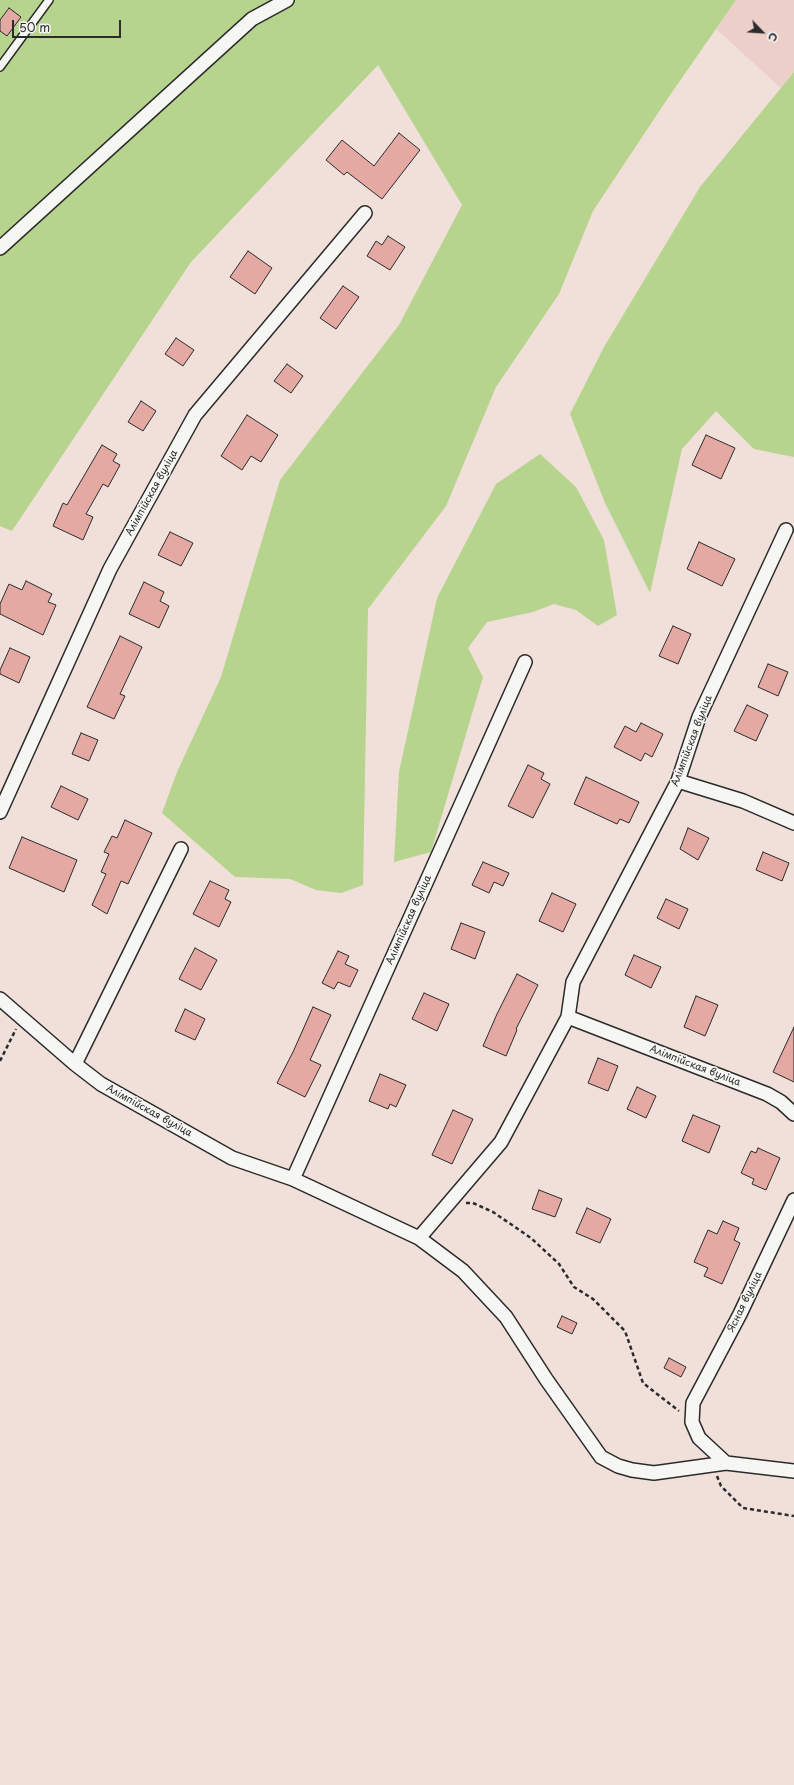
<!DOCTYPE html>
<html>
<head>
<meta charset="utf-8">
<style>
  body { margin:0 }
  #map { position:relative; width:794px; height:1785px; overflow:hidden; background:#f1dfda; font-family:"Playpen Sans",sans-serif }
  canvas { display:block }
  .north { position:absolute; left:742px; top:12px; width:40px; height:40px; -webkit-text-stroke:3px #f6f6f2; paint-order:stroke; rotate:115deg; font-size:11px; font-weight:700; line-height:16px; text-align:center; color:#2b2b2b }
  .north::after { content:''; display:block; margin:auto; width:14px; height:18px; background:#2b2b2b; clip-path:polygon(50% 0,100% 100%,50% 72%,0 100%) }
  .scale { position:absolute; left:12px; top:20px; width:109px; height:18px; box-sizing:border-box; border:2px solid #2b2b2b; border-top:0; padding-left:5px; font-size:12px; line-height:14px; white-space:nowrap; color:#2b2b2b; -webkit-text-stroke:3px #f6f6f2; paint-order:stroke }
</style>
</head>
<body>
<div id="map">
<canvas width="794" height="1785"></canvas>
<div class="north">С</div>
<div class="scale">50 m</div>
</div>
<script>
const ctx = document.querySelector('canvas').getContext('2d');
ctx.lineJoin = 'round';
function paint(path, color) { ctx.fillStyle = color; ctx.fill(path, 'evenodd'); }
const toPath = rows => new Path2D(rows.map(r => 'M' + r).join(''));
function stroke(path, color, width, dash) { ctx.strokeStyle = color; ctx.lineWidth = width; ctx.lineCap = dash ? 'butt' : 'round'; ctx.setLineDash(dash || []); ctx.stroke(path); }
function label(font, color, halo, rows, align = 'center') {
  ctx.font = font + ' "Playpen Sans",sans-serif'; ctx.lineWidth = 3; ctx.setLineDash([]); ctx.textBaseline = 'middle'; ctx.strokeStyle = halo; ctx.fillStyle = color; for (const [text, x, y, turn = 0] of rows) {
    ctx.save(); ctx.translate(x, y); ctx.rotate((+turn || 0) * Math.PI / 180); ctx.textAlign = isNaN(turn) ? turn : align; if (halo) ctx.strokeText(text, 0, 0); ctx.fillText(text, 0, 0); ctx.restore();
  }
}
paint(toPath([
  [736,0,794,0,794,72,781,88,716,29]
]), '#edcfc9');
paint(toPath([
  [0,0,736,0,668,98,593,211,559,294,496,387,446,506,368,609,363,885,341,893,316,890,290,879,235,877,162,813,177,772,221,677,280,480,399,325,462,205,378,65,191,262,12,531,0,526],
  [794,72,794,457,754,449,716,411,682,449,650,593,605,503,570,414,604,347,700,187],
  [540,454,576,487,604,540,617,615,598,626,576,610,554,604,533,612,487,622,468,648,483,677,431,852,394,862,399,772,437,598,496,484]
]), '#b6d48d');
const building = toPath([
  [9,8,21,17,7,36,0,31,0,20,9,8],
  [399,133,420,150,382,199,347,172,344,175,326,160,342,140,374,166,399,133],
  [388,236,405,247,390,270,367,256,376,241,382,245,388,236],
  [248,251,272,268,255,294,230,277,248,251],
  [343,286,359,297,336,329,320,318,343,286],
  [176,338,194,350,183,366,165,354,176,338],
  [287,364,303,376,291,393,274,381,287,364],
  [141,401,156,411,143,431,128,422,141,401],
  [247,415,278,435,261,462,251,456,242,470,221,456,247,415],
  [706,435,735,448,721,479,692,465,706,435],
  [102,445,117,454,113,461,120,465,108,487,103,484,86,514,93,517,83,540,53,526,63,503,67,505,102,445],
  [170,532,193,543,181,566,158,555,170,532],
  [699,542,735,559,722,586,687,569,699,542],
  [26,581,52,594,48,602,56,605,43,635,0,614,0,604,9,584,22,590,26,581],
  [144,582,164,592,160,601,169,606,159,628,129,614,144,582],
  [673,626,691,634,678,664,659,656,673,626],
  [120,636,142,647,120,694,125,696,114,719,87,707,120,636],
  [10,648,30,657,19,683,0,674,0,670,10,648],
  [768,664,788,672,778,696,758,687,768,664],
  [747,705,768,715,756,741,734,731,747,705],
  [641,723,663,734,652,757,645,753,641,761,614,747,625,726,636,732,641,723],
  [81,733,98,740,89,761,72,754,81,733],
  [528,765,544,773,541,779,550,784,533,818,508,806,528,765],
  [586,777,639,802,629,823,620,819,617,824,574,804,586,777],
  [61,786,88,799,78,820,51,807,61,786],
  [125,820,152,833,128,884,121,881,107,914,92,905,106,874,101,872,109,854,104,852,112,836,117,838,125,820],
  [688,828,709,838,698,860,680,849,688,828],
  [22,837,77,860,64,892,9,868,22,837],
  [763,852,789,863,782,881,756,870,763,852],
  [483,862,509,873,503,886,494,882,489,893,472,885,483,862],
  [210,881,229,890,225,899,231,902,219,927,193,914,210,881],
  [552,893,576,904,563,932,539,921,552,893],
  [666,899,688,909,679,929,657,918,666,899],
  [461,923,485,932,475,959,451,949,461,923],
  [195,948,217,960,201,990,179,979,195,948],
  [338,951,349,956,345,964,358,970,350,987,338,982,334,989,322,983,338,951],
  [634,955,661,967,651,988,625,975,634,955],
  [517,974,538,985,516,1029,517,1030,506,1056,483,1046,497,1014,517,974],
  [424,993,449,1004,437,1031,412,1019,424,993],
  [696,996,718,1005,705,1036,684,1027,696,996],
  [313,1007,331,1015,310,1060,321,1065,305,1097,277,1083,293,1052,313,1007],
  [185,1009,205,1019,195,1040,175,1031,185,1009],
  [794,1027,794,1082,773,1072,794,1027],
  [598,1058,618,1066,608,1091,588,1083,598,1058],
  [380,1074,406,1085,396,1107,390,1104,388,1109,369,1101,380,1074],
  [637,1087,656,1096,646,1118,627,1109,637,1087],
  [453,1110,473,1119,452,1164,432,1155,453,1110],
  [693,1115,720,1126,709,1153,682,1141,693,1115],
  [758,1148,780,1158,766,1190,752,1184,754,1179,741,1173,751,1151,756,1153,758,1148],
  [539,1190,562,1199,555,1217,532,1209,539,1190],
  [587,1208,611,1219,600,1243,576,1233,587,1208],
  [723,1221,739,1228,734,1240,740,1243,722,1284,704,1276,708,1268,694,1262,708,1230,717,1234,723,1221],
  [562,1316,577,1323,572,1334,557,1327,562,1316],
  [669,1358,686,1367,681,1377,664,1368,669,1358]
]);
paint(building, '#e4a9a2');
stroke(building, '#2b2b2b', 1);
const service = toPath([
  [0,67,49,0]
]);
const minor = toPath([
  [0,248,252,19,287,0],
  [678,781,743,801,794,823],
  [0,812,110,569,195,415,365,213],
  [0,999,75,1064,101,1084,232,1158,293,1179,419,1238,463,1271,506,1317,546,1379,601,1457,618,1466,632,1470,654,1473,726,1463,794,1471],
  [568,1017,767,1094,781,1102,794,1114],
  [75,1064,181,849],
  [293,1179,525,662],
  [419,1238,501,1142,568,1017,573,982,678,781,699,717,786,530],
  [726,1463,699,1438,692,1422,693,1403,740,1314,794,1200]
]);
stroke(service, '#2b2b2b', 10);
stroke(minor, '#2b2b2b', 16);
stroke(toPath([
  [0,1061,16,1029],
  [466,1203,473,1203,493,1212,531,1238,559,1264,574,1287,593,1299,625,1331,643,1383,679,1411],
  [717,1476,721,1486,743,1508,794,1516]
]), '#2b2b2b', 2.5, [4, 3]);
stroke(service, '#f6f6f2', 7);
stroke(minor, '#f6f6f2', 13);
label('10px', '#2b2b2b', '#f6f6f2', [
  ["Алімпійская вуліца",152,493,-61],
  ["Алімпійская вуліца",692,741,-69],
  ["Алімпійская вуліца",409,920,-66],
  ["Алімпійская вуліца",695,1066,21],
  ["Алімпійская вуліца",149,1111,29],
  ["Ясная вуліца",745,1302,-64]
]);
</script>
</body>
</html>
